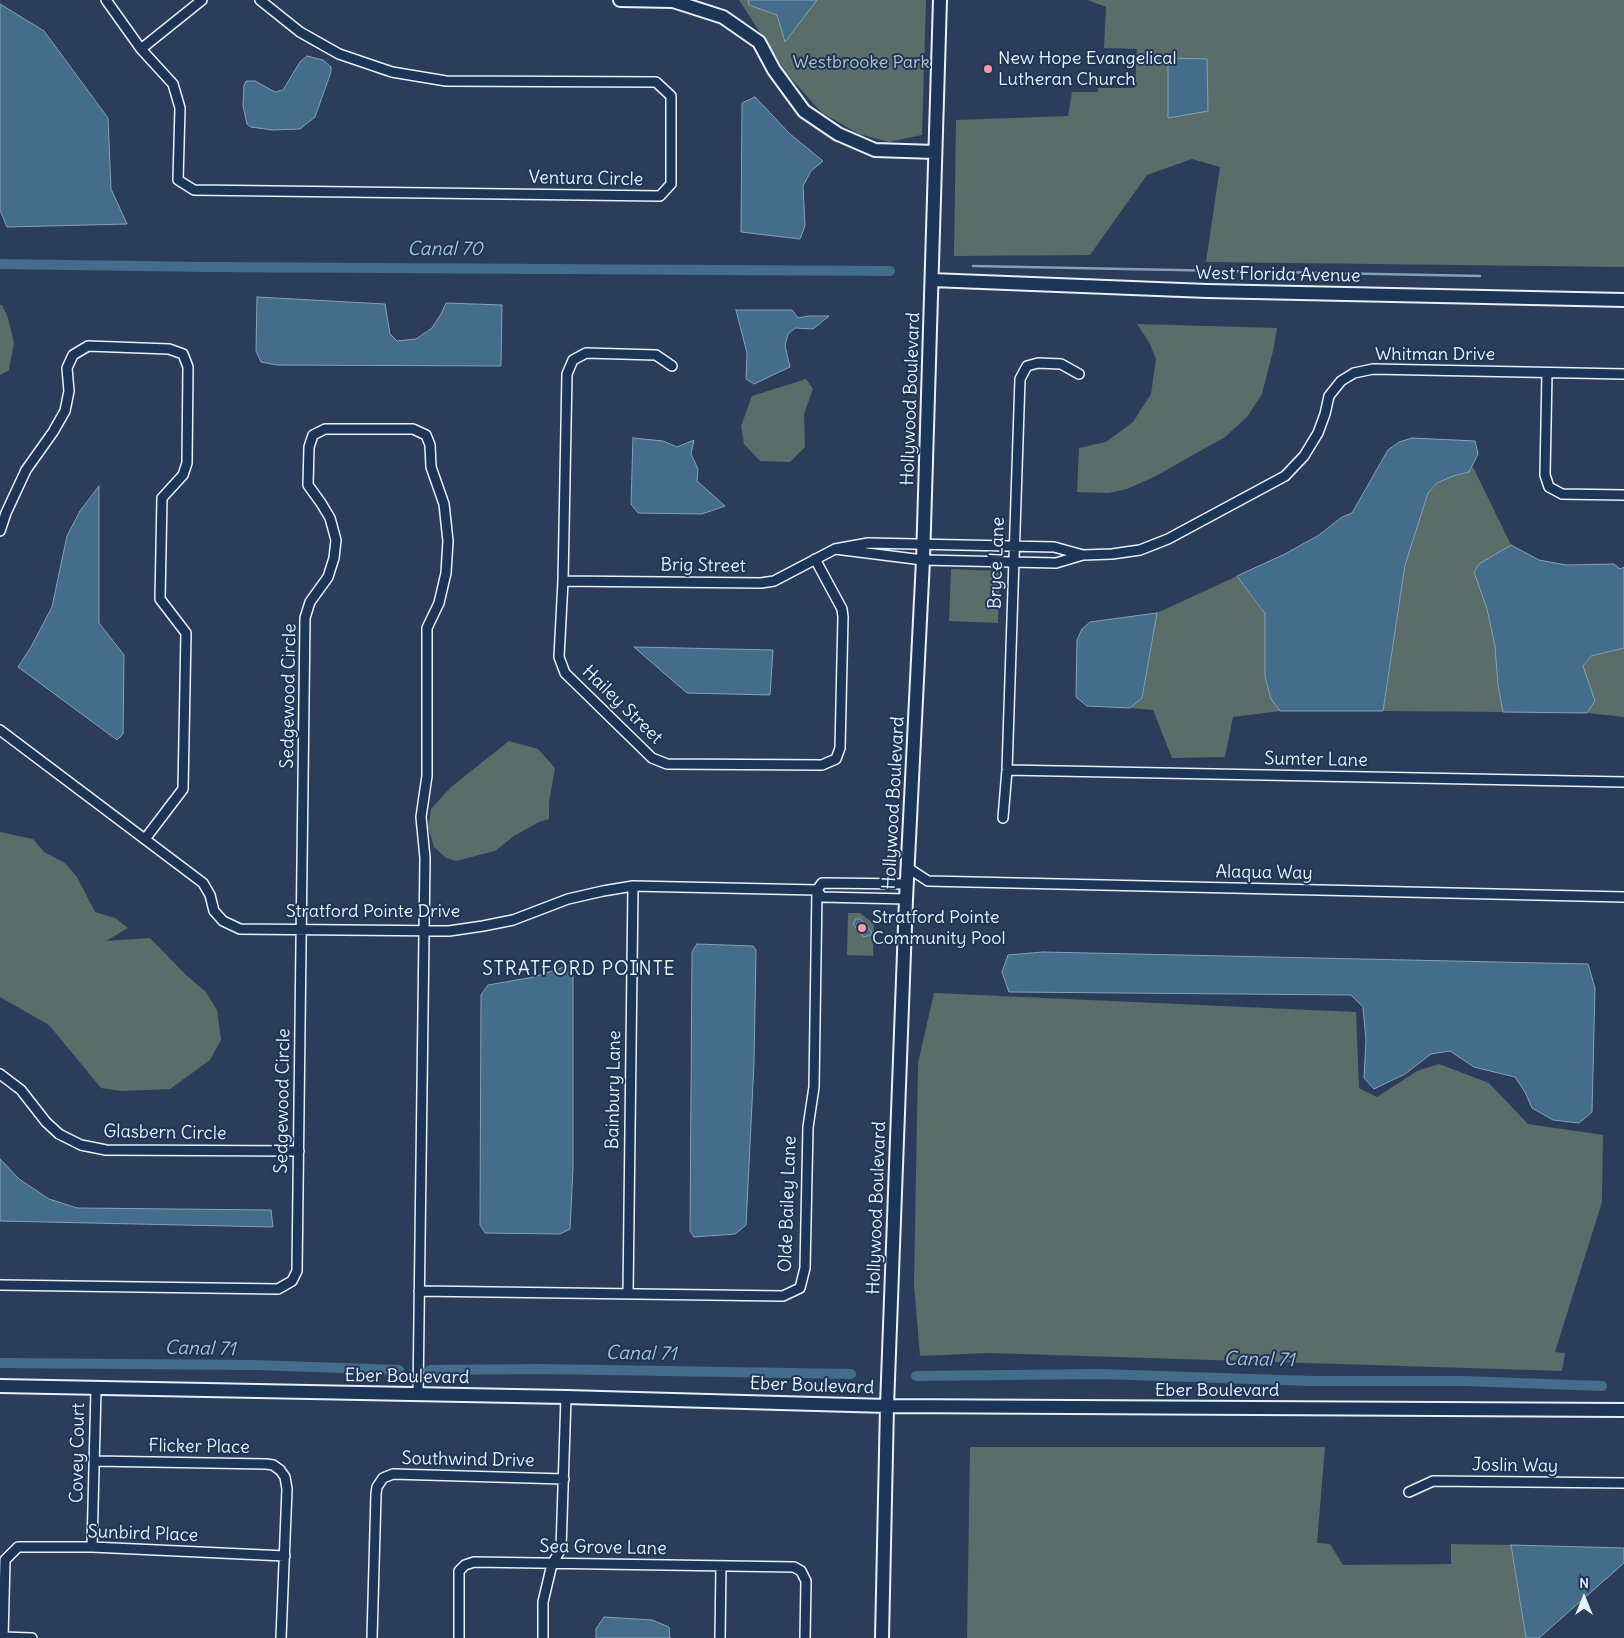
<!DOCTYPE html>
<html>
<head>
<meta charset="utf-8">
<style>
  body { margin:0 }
  #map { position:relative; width:1624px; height:1638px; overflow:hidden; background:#2b3d5b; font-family:Delius,sans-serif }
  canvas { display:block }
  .north { position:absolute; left:1559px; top:1573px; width:50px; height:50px; -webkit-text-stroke:4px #1d3557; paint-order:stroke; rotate:0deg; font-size:14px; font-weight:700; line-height:20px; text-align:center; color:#e8f1f8 }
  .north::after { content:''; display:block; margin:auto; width:18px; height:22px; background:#e8f1f8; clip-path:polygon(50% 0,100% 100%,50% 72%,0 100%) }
</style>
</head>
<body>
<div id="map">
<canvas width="1624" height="1638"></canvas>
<div class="north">N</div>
</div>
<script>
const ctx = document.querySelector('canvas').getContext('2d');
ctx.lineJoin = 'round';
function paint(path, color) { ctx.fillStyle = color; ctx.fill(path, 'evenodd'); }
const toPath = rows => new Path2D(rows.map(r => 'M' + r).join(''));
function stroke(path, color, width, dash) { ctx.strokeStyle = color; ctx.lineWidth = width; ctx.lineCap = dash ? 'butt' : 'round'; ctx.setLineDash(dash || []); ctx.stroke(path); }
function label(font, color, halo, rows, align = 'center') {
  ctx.font = font + ' Delius,sans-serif'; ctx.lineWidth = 4; ctx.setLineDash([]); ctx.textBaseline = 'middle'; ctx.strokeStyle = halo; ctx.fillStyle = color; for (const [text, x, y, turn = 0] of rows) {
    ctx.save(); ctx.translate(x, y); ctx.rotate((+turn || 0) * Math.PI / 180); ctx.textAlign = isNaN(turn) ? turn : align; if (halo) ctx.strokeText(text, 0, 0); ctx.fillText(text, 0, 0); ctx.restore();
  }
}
paint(toPath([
  [739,0,926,0,922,135,889,142,859,134,821,112,787,74],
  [1088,0,1624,0,1624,267,1206,262,1220,167,1192,159,1147,175,1090,255,954,256,956,120,1068,116,1072,92,1098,92,1098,88,1135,88,1137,49,1104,48,1106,7],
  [0,305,2,305,8,318,14,343,9,370,0,375],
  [1137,324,1277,328,1273,351,1262,394,1247,417,1225,437,1154,477,1127,489,1109,493,1077,492,1079,448,1106,442,1133,422,1151,394,1156,359,1149,342],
  [806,379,813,389,804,414,805,447,790,462,760,461,744,444,741,426,752,396],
  [1473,467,1511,545,1479,564,1495,646,1498,685,1503,712,1383,711,1405,565,1428,493,1437,483,1453,476,1469,472],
  [951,569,1000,571,998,623,949,621],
  [1237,576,1257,605,1265,613,1265,677,1271,699,1280,711,1233,717,1225,757,1172,758,1153,710,1130,708,1142,698,1157,613],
  [1624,648,1624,717,1587,713,1595,701,1583,666,1591,656],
  [509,741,538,749,555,768,549,803,549,819,539,822,514,836,495,851,456,861,446,858,434,847,428,827,431,809,451,787],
  [0,832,33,839,44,852,65,863,77,877,95,912,115,918,128,928,106,941,150,938,187,976,206,992,217,1010,221,1040,210,1060,170,1089,121,1091,101,1088,49,1025,0,997],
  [848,913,860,913,874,924,873,956,847,955],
  [934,993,1356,1012,1359,1088,1377,1097,1417,1071,1439,1064,1489,1083,1528,1124,1603,1135,1602,1202,1555,1352,1565,1353,1562,1371,989,1353,920,1356,914,1285,918,1063],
  [970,1447,1325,1447,1317,1543,1330,1544,1343,1565,1451,1564,1451,1544,1511,1545,1526,1638,967,1638]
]), '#5a6d69');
const water = toPath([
  [748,0,817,0,785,42,777,15,749,5,748,0],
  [0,4,44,31,108,118,111,189,127,224,7,227,0,210,0,4],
  [307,56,323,60,331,67,331,72,315,117,300,129,272,130,251,127,247,124,243,106,244,86,246,81,255,81,275,92,283,90,300,62,307,56],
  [1172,58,1207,59,1208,111,1168,118,1168,64,1172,58],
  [755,97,790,134,823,161,811,171,803,186,805,226,800,239,741,232,742,103,755,97],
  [257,297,385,304,390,334,397,341,416,339,432,328,441,314,446,303,502,305,501,366,277,365,261,362,256,351,257,297],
  [736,310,792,310,798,318,808,316,829,316,813,329,795,328,788,334,785,346,790,367,754,384,746,379,747,353,736,310],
  [633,438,663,441,677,447,694,440,691,454,698,469,697,481,725,506,702,514,638,513,631,504,633,438],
  [1412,438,1475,441,1478,454,1469,472,1453,476,1437,483,1428,493,1405,565,1383,711,1280,711,1271,699,1265,677,1265,613,1258,605,1237,576,1285,554,1319,535,1342,517,1352,513,1388,450,1399,442,1412,438],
  [99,486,99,623,124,655,123,734,117,740,18,667,31,647,52,607,67,536,80,511,99,486],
  [1511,545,1539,560,1566,565,1614,564,1620,569,1624,567,1624,648,1591,656,1583,666,1595,701,1587,713,1503,712,1498,685,1495,646,1487,609,1474,572,1479,564,1511,545],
  [1157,613,1142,698,1130,708,1087,706,1076,697,1077,640,1082,629,1090,622,1157,613],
  [634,647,773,650,770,695,687,693,634,647],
  [856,919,860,919,871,931,872,934,864,937,853,924,856,919],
  [697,944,753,946,756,950,754,1063,746,1225,735,1234,694,1237,690,1231,692,952,697,944],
  [1043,952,1588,964,1595,988,1592,1112,1579,1123,1553,1120,1532,1108,1525,1092,1515,1077,1474,1067,1450,1051,1431,1054,1405,1074,1374,1089,1364,1078,1366,1040,1363,1007,1351,995,1009,992,1002,972,1008,955,1043,952],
  [573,964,573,1170,570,1229,560,1234,485,1233,480,1225,481,995,488,985,534,977,573,964],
  [0,1159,19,1179,49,1199,77,1208,271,1210,273,1227,0,1221,0,1159],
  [1511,1545,1624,1548,1624,1563,1539,1638,1526,1638,1511,1545],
  [604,1617,652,1620,669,1627,670,1638,596,1638,596,1629,604,1617]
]);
paint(water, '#436d8a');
stroke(water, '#85a2b6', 1);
stroke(toPath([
  [973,266,1480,276]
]), '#85a2b6', 2.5);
stroke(toPath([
  [0,264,207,267,890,271],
  [0,1363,255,1365,399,1370],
  [430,1370,541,1369,851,1374],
  [916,1376,1100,1374,1312,1381,1464,1381,1602,1386]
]), '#436d8a', 10);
const street = toPath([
  [106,0,141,49,173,84,180,108,178,180,194,190,660,196,671,184,671,96,656,82,446,81,392,72,339,54,300,32,260,0],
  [141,49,202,0],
  [672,366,656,355,586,353,573,360,567,374,563,581,559,657,565,673,652,758,667,764,822,765,836,759,840,748,843,617,842,609,815,559],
  [1547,373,1545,475,1549,487,1562,494,1624,495],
  [0,531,6,513,26,470,53,432,65,411,69,391,67,368,73,355,88,346,169,349,183,354,188,367,187,463,183,475,162,498,160,599,186,633,183,789,145,839],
  [835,549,923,560,1056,563,1083,555,1112,554,1140,550,1168,539,1285,476,1304,456,1318,433,1325,414,1329,396,1341,381,1354,373,1373,369,1624,374],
  [563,581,761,583,774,581,835,549,868,543,1054,547,1083,555],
  [0,730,203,883,210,895,214,911,223,921,240,929,449,931,483,926,513,920,568,899,603,891,633,886,817,890],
  [1007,770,1624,782],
  [1003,818,1007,770,1020,379,1027,366,1038,363,1061,364,1079,374],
  [908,868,928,881,1624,897],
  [817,890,822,883,908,884],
  [817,890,822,897,906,899],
  [0,1074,21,1090,46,1122,59,1134,81,1145,106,1150,299,1151],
  [0,1285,278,1289,292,1281,297,1271,305,618,310,602,328,577,334,558,336,540,330,518,321,503,308,485,309,447,313,435,325,429,413,429,426,435,430,445,431,467,444,504,448,541,446,573,439,603,427,628,427,776,421,817,425,858,418,1395],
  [419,1291,783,1296,800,1288,805,1268,808,1127,814,1087,817,890],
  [628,1294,633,886],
  [95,1461,266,1464,273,1465,280,1470,285,1477,287,1489,281,1638],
  [1409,1492,1433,1481,1624,1483],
  [92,1547,96,1389],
  [3,1637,32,1638],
  [3,1638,5,1560,18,1547,92,1547,285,1556],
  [372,1638,376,1494,377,1487,383,1478,393,1474,564,1479],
  [459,1638,459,1571,465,1565,474,1562,794,1567,801,1571,806,1581,805,1638],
  [543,1638,543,1602,552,1564,561,1549,566,1397],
  [720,1638,721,1566]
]);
const secondary = toPath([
  [620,0,673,1,723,17,759,42,774,70,804,111,838,134,875,150,935,152],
  [932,280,1207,291,1624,300],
  [0,1386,566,1397,887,1406,1624,1410],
  [882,1638,887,1406,906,899,923,560,940,0]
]);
stroke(street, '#e8f1f8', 12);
stroke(secondary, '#e8f1f8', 16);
stroke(street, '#1d3557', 9);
stroke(secondary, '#1d3557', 12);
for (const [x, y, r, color] of [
  [988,69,5,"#ff9aa2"],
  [862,928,5,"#ff9aa2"]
]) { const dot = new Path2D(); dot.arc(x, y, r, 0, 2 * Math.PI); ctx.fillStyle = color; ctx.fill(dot); stroke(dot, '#1d3557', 2); }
label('18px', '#e8f1f8', '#1d3557', [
  ["New Hope Evangelical",998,59],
  ["Lutheran Church",998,80],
  ["Stratford Pointe",872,918],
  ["Community Pool",872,939]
], 'left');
label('18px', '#b6c3c6', '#1d3557', [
  ["Westbrooke Park",861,63]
]);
label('18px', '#e8f1f8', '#1d3557', [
  ["Ventura Circle",586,179,1],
  ["West Florida Avenue",1278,275,1],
  ["Whitman Drive",1435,355],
  ["Hollywood Boulevard",911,399,-88],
  ["Bryce Lane",997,563,-88],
  ["Brig Street",703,566,1],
  ["Sedgewood Circle",289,696,-89],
  ["Hailey Street",622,705,44],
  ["Sumter Lane",1316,760,1],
  ["Hollywood Boulevard",894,803,-87],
  ["Alaqua Way",1264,873,1],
  ["Stratford Pointe Drive",373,912],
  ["Bainbury Lane",614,1090,-89],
  ["Sedgewood Circle",283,1101,-89],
  ["Glasbern Circle",165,1133,1],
  ["Olde Bailey Lane",788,1204,-88],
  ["Hollywood Boulevard",877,1208,-88],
  ["Eber Boulevard",407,1377,1],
  ["Eber Boulevard",812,1386,2],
  ["Eber Boulevard",1217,1391],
  ["Flicker Place",199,1447,1],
  ["Covey Court",78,1453,-89],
  ["Southwind Drive",468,1460,1],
  ["Joslin Way",1515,1466,1],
  ["Sunbird Place",143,1534,2],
  ["Sea Grove Lane",603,1548,1]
]);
label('italic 19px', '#aec3d2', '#1d3557', [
  ["Canal 70",445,250],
  ["Canal 71",200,1349,1],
  ["Canal 71",641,1354,1],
  ["Canal 71",1259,1360,1]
]);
ctx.letterSpacing = '1px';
label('19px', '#e8f1f8', '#1d3557', [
  ["STRATFORD POINTE",579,970]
]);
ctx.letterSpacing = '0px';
</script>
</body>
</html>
